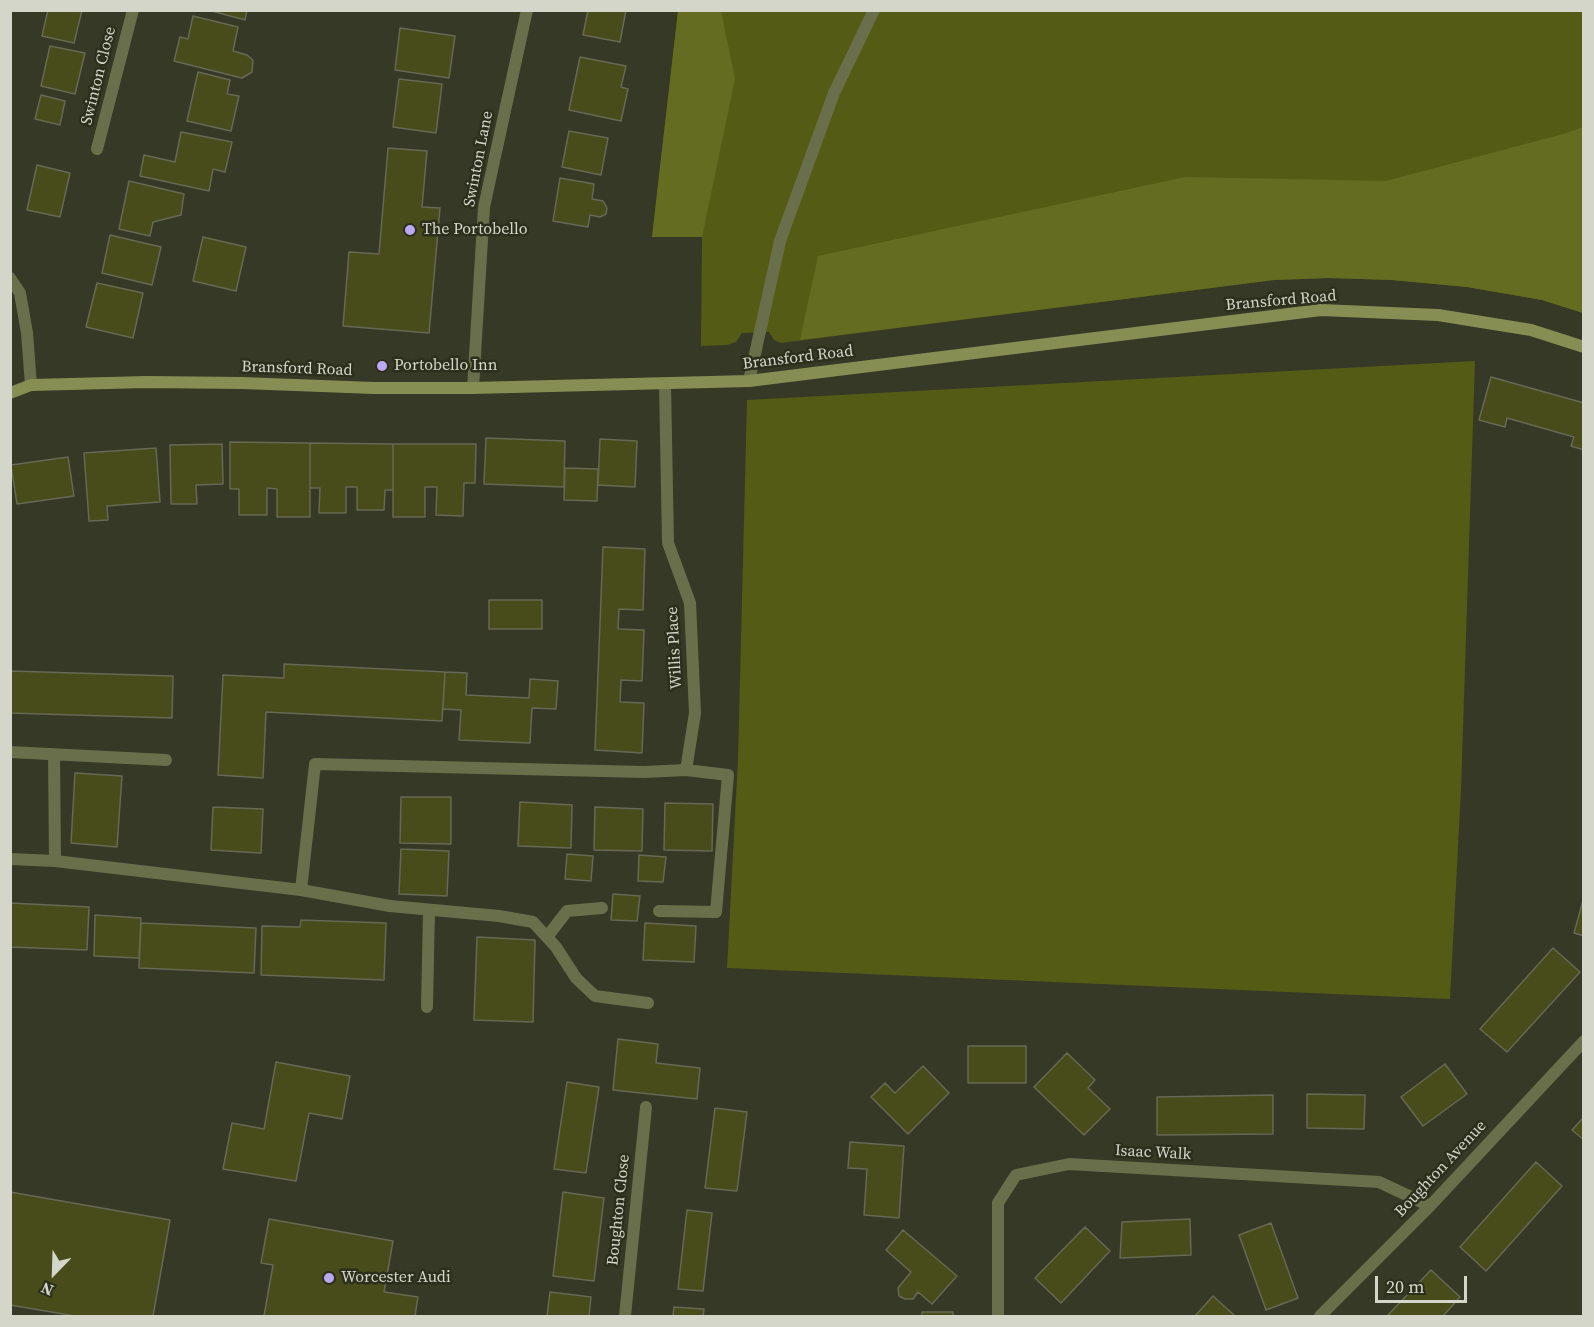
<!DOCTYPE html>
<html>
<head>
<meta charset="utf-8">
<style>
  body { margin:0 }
  #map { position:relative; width:1594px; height:1327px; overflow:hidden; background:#363925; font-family:"Source Serif 4",serif }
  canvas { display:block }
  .frame { position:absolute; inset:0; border:12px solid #d4d6ca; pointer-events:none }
  .north { position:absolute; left:24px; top:1243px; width:60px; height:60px; -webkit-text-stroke:4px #2c2f1b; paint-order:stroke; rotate:203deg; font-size:16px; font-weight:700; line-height:24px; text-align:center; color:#d4d6ca }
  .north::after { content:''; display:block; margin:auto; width:21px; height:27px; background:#d4d6ca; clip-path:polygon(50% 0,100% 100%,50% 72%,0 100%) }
  .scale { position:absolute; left:1375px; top:1276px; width:92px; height:27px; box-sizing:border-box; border:3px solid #d4d6ca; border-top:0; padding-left:8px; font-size:18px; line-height:21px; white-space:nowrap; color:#d4d6ca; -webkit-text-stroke:4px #2c2f1b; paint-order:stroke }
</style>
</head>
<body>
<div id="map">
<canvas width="1594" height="1327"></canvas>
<div class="frame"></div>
<div class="north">N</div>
<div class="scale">20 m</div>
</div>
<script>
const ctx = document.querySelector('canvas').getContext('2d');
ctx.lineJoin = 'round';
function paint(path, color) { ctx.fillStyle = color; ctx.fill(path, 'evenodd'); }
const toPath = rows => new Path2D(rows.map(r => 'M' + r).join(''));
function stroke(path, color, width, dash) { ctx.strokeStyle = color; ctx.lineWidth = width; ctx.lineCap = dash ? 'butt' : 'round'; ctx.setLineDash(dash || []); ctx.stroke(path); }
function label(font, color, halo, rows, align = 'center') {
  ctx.font = font + ' "Source Serif 4",serif'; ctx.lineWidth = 5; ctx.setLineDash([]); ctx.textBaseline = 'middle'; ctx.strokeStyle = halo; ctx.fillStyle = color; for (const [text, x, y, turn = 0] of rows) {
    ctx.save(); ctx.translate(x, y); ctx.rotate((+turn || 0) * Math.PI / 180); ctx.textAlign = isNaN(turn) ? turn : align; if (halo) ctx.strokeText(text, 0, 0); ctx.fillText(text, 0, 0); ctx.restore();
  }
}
paint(toPath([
  [678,11,1583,11,1583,313,1542,300,1467,287,1392,280,1329,278,1274,280,781,343,774,340,769,332,742,333,736,342,727,345,701,346,702,237,652,237],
  [1475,361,1461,790,1450,999,727,968,738,759,747,400]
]), '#545b15');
paint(toPath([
  [678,11,721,11,735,79,702,237,652,237],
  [1583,127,1583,313,1542,300,1467,287,1392,280,1329,278,1274,280,800,340,818,256,1185,177,1386,181,1563,134]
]), '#646c22');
const building = toPath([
  [48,10,82,10,74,43,42,36,48,10],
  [208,10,247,10,245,20,208,10],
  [588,10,626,10,620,42,583,35,588,10],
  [193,16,238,27,233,51,247,55,253,60,252,72,242,78,174,61,180,37,188,39,193,16],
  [400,28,455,36,449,78,395,70,400,28],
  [50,46,85,53,75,94,41,86,50,46],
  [580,57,626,66,621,87,628,89,621,121,569,110,580,57],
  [198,72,230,80,227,94,239,96,231,131,187,121,198,72],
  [399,79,442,84,436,133,393,127,399,79],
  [41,95,65,101,60,125,35,119,41,95],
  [569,131,608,138,601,175,562,167,569,131],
  [181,132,232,142,225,172,213,169,209,191,140,176,144,155,175,162,181,132],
  [388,148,427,151,422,207,440,208,429,333,343,326,349,252,379,254,388,148],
  [37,165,70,173,60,217,27,210,37,165],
  [560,178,594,184,592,199,603,201,607,208,606,214,600,217,590,215,588,227,553,221,560,178],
  [129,181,184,194,181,215,153,222,150,236,119,229,129,181],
  [110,235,161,247,152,285,102,273,110,235],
  [203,237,246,247,236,291,193,281,203,237],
  [97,283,143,293,133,338,86,327,97,283],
  [1491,377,1584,403,1584,450,1571,446,1574,437,1507,418,1505,427,1479,420,1491,377],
  [486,438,565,441,564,487,484,484,486,438],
  [600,439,637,441,635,487,598,485,600,439],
  [230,442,310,443,310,517,277,517,277,489,267,488,267,515,239,515,239,489,230,489,230,442],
  [310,443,393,444,393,490,385,490,384,510,357,510,357,487,346,487,346,513,319,513,320,488,310,488,310,443],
  [222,444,223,484,196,485,197,504,171,504,170,445,222,444],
  [393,444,476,444,475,483,464,483,463,516,436,515,437,487,425,487,425,517,393,517,393,444],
  [156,448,160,502,107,506,108,520,89,521,84,453,156,448],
  [68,457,74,496,17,504,11,465,68,457],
  [565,468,598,469,597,501,564,500,565,468],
  [603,547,645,549,643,610,619,609,618,629,644,630,642,681,621,680,620,702,644,703,642,753,595,750,603,547],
  [489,600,542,600,542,629,489,629,489,600],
  [284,664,445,672,442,721,266,712,263,778,218,775,223,675,284,678,284,664],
  [10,671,173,676,172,718,10,713,10,671],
  [445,672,467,673,466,695,529,698,530,679,558,681,556,709,532,708,530,743,459,740,461,710,443,709,445,672],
  [75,773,122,776,117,847,71,843,75,773],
  [401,797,451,797,451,844,400,843,401,797],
  [520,802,572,805,571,848,518,846,520,802],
  [665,803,713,804,712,851,664,850,665,803],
  [213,807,263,809,261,853,211,850,213,807],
  [595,807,643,809,642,851,594,850,595,807],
  [401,849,449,851,447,896,399,894,401,849],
  [567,854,593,856,591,881,565,879,567,854],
  [639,855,666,857,663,882,638,881,639,855],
  [613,894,640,896,637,921,611,920,613,894],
  [1584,897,1584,936,1574,933,1584,897],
  [10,903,89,907,87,950,10,947,10,903],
  [95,915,141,918,139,958,94,956,95,915],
  [301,920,386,923,384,980,261,975,262,926,300,927,301,920],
  [141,923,256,928,254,973,139,968,141,923],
  [645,923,696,926,694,962,643,960,645,923],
  [477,937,535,940,533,1022,474,1020,477,937],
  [1553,948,1580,972,1507,1052,1480,1029,1553,948],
  [618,1039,658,1044,656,1063,700,1068,697,1099,613,1090,618,1039],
  [968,1046,1026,1046,1026,1083,968,1083,968,1046],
  [1067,1053,1095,1080,1088,1088,1110,1109,1084,1135,1034,1087,1067,1053],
  [276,1062,350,1076,342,1119,309,1113,296,1181,223,1169,232,1123,264,1129,276,1062],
  [1445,1064,1467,1094,1423,1126,1401,1097,1445,1064],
  [923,1066,949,1093,908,1134,871,1097,885,1083,895,1093,923,1066],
  [567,1082,599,1087,586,1173,554,1169,567,1082],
  [1307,1094,1365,1095,1364,1129,1307,1128,1307,1094],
  [1273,1095,1273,1134,1157,1135,1157,1097,1273,1095],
  [715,1108,747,1112,737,1191,705,1188,715,1108],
  [1584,1117,1584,1140,1572,1130,1584,1117],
  [850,1142,904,1146,899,1218,864,1215,867,1169,848,1168,850,1142],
  [1536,1162,1562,1186,1486,1271,1460,1247,1536,1162],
  [10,1192,170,1220,153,1316,75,1316,10,1305,10,1192],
  [563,1192,604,1198,594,1281,553,1276,563,1192],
  [687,1210,712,1213,703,1291,678,1289,687,1210],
  [269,1219,393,1241,384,1292,418,1297,415,1316,264,1316,273,1265,261,1263,269,1219],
  [1190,1219,1191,1255,1120,1258,1122,1222,1190,1219],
  [1271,1223,1298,1298,1266,1310,1239,1235,1271,1223],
  [1085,1227,1110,1251,1061,1303,1035,1278,1085,1227],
  [903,1230,957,1276,932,1304,918,1292,913,1299,905,1299,899,1296,898,1288,911,1272,886,1250,903,1230],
  [1431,1270,1460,1297,1443,1316,1387,1316,1431,1270],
  [550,1292,591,1297,589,1316,547,1316,550,1292],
  [1213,1296,1235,1316,1195,1316,1213,1296],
  [674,1307,704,1309,703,1316,673,1316,674,1307],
  [922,1312,953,1312,953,1316,922,1316,922,1312]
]);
paint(building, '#474c1a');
stroke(building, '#666954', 1.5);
stroke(toPath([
  [749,381,780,241,834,93,874,10],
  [390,906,499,916,533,922,556,947,576,978,595,996,648,1003],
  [659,911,716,912,728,775],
  [547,937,567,911,602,908],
  [427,1007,429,910]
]), '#6a6f4b', 12);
stroke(toPath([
  [97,149,133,10],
  [10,278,20,293,27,333,31,385],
  [665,384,668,543,690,603,695,713,686,770],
  [473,388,484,207,527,10],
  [10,752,166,760],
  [54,755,55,861,301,890,315,764,644,772,686,770,728,775],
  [10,859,55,861],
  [301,890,390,906],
  [625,1316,646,1107],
  [998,1316,998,1203,1016,1175,1069,1164,1379,1182,1430,1206],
  [1320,1316,1430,1206,1584,1041]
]), '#6a6f4b', 12);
stroke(toPath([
  [10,393,31,385,147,382,242,383,374,388,473,388,749,381,1321,310,1438,315,1531,330,1584,347]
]), '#868e53', 12);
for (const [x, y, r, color] of [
  [410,230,6,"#bca9f5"],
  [382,366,6,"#bca9f5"],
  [329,1278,6,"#bca9f5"]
]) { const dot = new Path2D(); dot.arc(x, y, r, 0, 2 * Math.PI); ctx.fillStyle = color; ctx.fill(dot); stroke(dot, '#2c2f1b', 2); }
label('16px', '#d4d6ca', '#2c2f1b', [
  ["Swinton Close",99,76,-76],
  ["Swinton Lane",479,159,-79],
  ["Bransford Road",1281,301,-5],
  ["Bransford Road",798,358,-7],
  ["Bransford Road",297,369,2],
  ["Willis Place",675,648,-93],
  ["Isaac Walk",1153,1153,3],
  ["Boughton Avenue",1441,1169,-47],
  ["Boughton Close",619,1210,-84]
]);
label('16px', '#d4d6ca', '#2c2f1b', [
  ["The Portobello",422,230],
  ["Portobello Inn",394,366],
  ["Worcester Audi",341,1278]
], 'left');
</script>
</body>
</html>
